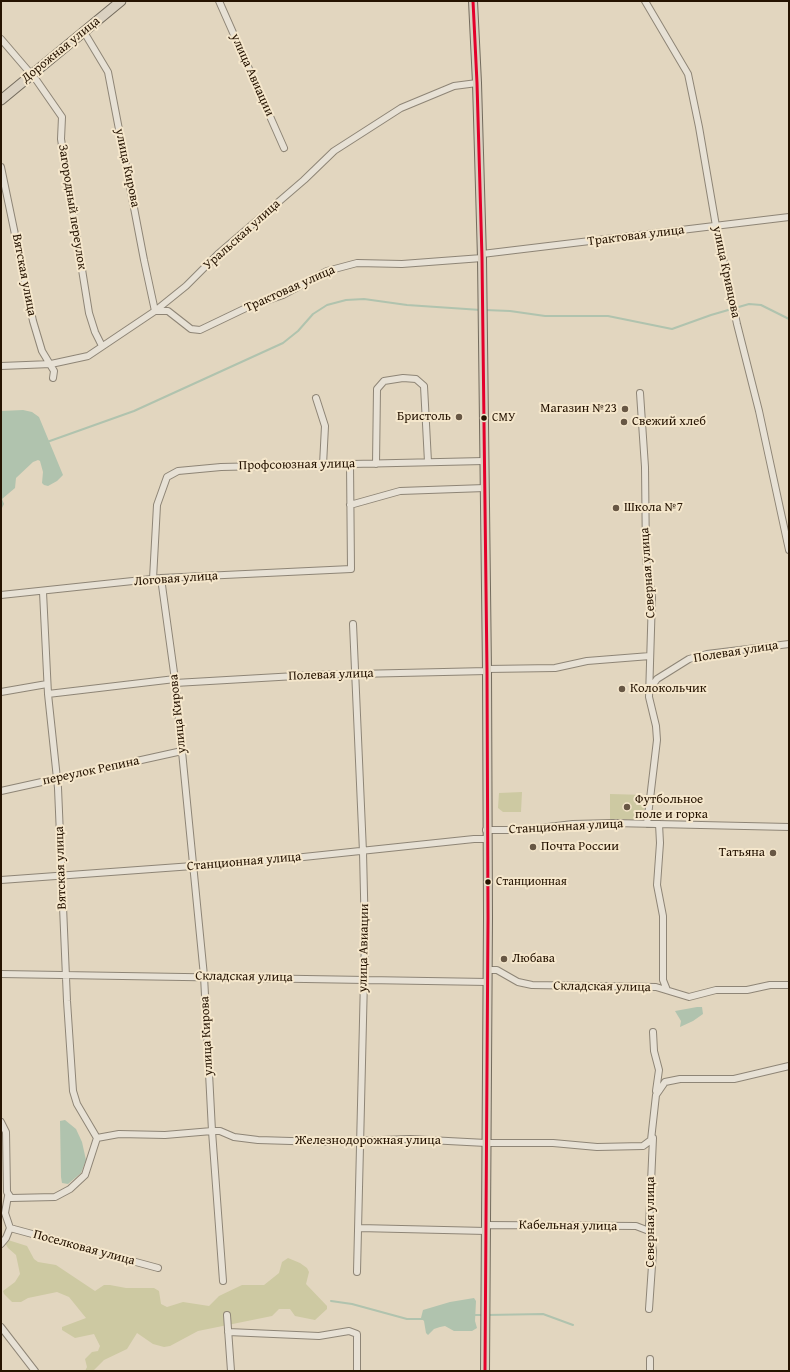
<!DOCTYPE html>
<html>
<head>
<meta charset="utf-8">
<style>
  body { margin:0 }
  #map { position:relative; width:790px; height:1372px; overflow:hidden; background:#e2d6bf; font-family:"Gentium Book Plus",serif }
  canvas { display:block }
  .frame { position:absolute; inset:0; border:2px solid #251301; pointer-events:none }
</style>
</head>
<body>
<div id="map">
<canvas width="790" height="1372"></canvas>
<div class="frame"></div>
</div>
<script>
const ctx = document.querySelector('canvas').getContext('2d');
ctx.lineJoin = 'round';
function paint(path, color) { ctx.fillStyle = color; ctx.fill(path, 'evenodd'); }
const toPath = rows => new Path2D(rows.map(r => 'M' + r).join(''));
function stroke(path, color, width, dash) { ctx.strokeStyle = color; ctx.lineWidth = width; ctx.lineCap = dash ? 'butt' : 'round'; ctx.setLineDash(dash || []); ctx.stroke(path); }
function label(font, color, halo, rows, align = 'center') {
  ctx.font = font + ' "Gentium Book Plus",serif'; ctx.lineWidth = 4; ctx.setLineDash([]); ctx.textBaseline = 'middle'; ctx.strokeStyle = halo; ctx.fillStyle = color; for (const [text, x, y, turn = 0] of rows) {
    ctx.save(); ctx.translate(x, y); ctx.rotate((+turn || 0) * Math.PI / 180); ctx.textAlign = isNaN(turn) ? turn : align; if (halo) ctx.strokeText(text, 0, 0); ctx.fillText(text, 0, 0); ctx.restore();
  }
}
paint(toPath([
  [522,792,521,812,503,812,498,808,499,793],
  [610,794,646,795,643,820,610,819],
  [8,1240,27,1246,34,1259,38,1262,56,1265,95,1291,104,1285,110,1285,126,1288,154,1288,159,1291,161,1304,167,1307,183,1302,209,1306,219,1296,242,1285,264,1285,279,1273,282,1262,288,1258,300,1263,307,1268,309,1272,306,1284,327,1306,327,1309,315,1320,295,1316,290,1309,279,1309,272,1316,198,1331,170,1346,164,1347,153,1344,137,1333,127,1349,104,1360,93,1371,85,1371,87,1367,85,1359,92,1352,98,1351,100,1346,94,1334,75,1338,62,1330,62,1327,86,1318,69,1297,57,1292,28,1298,21,1302,12,1302,4,1294,3,1291,15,1282,20,1274,16,1255,8,1248,5,1243]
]), '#cdc9a2');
paint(toPath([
  [23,410,32,412,39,417,63,475,57,481,48,486,44,485,42,483,43,472,40,461,38,460,33,462,16,478,15,488,2,499,4,504,2,508,1,411],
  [697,1007,702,1007,703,1014,693,1021,680,1027,681,1021,675,1011],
  [65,1120,76,1129,82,1142,86,1160,81,1173,68,1184,62,1183,61,1177,60,1121],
  [474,1298,476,1301,475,1321,477,1328,472,1331,454,1331,445,1326,440,1327,434,1329,428,1335,426,1333,424,1321,421,1318,423,1310,450,1302]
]), '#b0c3ae');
stroke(toPath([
  [485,310,510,311,545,316,608,316,672,329,711,315,749,304,761,305,789,319],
  [47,442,134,411,283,343,298,331,313,314,327,305,346,300,364,299,407,305,481,310],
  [331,1301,352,1304,407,1319,423,1319],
  [473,1315,483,1315],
  [487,1315,543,1314,573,1325]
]), '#b0c3ae', 2);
const minor = toPath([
  [219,1,284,148],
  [645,1,688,74,699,127,716,226,737,324,759,411,789,550],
  [84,32,108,72,144,260,155,311,168,311,191,329,200,330,248,307,283,295,327,271,357,263,402,264,482,258],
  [1,39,37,81,62,117,61,139,89,313,95,332,102,346],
  [1,167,33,321,42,351,54,371,53,378],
  [482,254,789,217],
  [1,366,51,364,88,356,155,311,186,286,218,254,304,180,334,151,401,108,454,86,477,83],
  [640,393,645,467,646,559,652,597,649,697,656,726,657,740,647,824],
  [316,398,325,426,323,465],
  [376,464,377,389,384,381,403,378,416,379,424,386,428,462],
  [350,505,400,491,485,488],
  [161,578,175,680,204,976,212,1131,223,1281],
  [153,579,157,505,167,477,178,471,221,467,484,461],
  [43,592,48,694,58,788,67,1001,73,1091,77,1104,97,1138],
  [1,595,161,578,351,569,350,464],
  [353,624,363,852,365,937,357,1272],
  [487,669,555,668,587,661,650,656],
  [175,683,313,675,487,671],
  [650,689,657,679,689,659,707,654,789,644],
  [1,692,47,684],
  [48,694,175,679],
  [1,791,182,751],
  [659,824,660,843,657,885,663,916,663,980,667,990],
  [486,830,523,830,573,824,613,823,789,827],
  [1,880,275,860,474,839,487,839],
  [488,970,497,970,518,982,532,985,656,987,689,997,716,990,747,990,770,985,789,985],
  [1,974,488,982],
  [653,1032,654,1051,659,1070,656,1091],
  [1,1122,6,1132,7,1192,11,1198,55,1197,70,1189,85,1175,97,1138],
  [97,1138,119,1134,165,1135,212,1131,220,1131,234,1137,258,1140,324,1142,410,1139,486,1143,553,1143,597,1147,643,1146,651,1140,656,1095,665,1082,680,1079,734,1079,789,1066],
  [486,1225,636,1226,649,1231],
  [10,1228,158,1268],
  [359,1228,486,1231],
  [1,1244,6,1238,10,1228,5,1213,8,1196],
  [649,1309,653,1251,649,1227,653,1138],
  [227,1315,231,1371],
  [1,1327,35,1371],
  [228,1332,319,1336,349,1331,357,1334,357,1371],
  [650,1371,650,1359]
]);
const major = toPath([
  [473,1,477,83,482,258,487,671,488,918,485,1371]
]);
const highway = toPath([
  [1,100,121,1]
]);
stroke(minor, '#8e8576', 8);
stroke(major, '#736b5d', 10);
stroke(highway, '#736b5d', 11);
stroke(minor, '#e7e1d5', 6);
stroke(major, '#dad1c1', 8);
stroke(highway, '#dad1c1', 9);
stroke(toPath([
  [473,1,477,83,482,258,487,671,488,918,485,1371]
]), '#e4002b', 3);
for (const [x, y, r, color] of [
  [625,409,4,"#675744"],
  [459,417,4,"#675744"],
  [484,418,3.5,"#251301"],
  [624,422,4,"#675744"],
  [616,508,4,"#675744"],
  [622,689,4,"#675744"],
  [627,807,4,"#675744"],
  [533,847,4,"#675744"],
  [773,853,4,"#675744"],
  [488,882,3.5,"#251301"],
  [504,959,4,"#675744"]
]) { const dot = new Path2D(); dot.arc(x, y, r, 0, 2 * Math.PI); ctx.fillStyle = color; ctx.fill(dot); stroke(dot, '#f5e7cc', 1.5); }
label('12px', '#251301', '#f5e7cc', [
  ["СМУ",492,418],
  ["Станционная",496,882]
], 'left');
label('13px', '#251301', '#f5e7cc', [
  ["Дорожная улица",61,50,-39],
  ["улица Авиации",252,75,66],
  ["улица Кирова",127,168,78],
  ["Загородный переулок",72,207,81],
  ["Уральская улица",242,235,-42],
  ["Трактовая улица",636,236,-7],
  ["улица Кривцова",726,272,78],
  ["Вятская улица",24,275,79],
  ["Трактовая улица",290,289,-24],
  ["Профсоюзная улица",297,465,-1],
  ["Северная улица",648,573,-94],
  ["Логовая улица",176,579,-4],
  ["Полевая улица",736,652,-9],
  ["Полевая улица",331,675,-2],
  ["улица Кирова",178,714,-96],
  ["переулок Репина",91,771,-12],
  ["Станционная улица",566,827,-3],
  ["Станционная улица",244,862,-5],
  ["Вятская улица",61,868,-92],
  ["улица Авиации",364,948,-89],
  ["Складская улица",244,977,1],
  ["Складская улица",602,987,1],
  ["улица Кирова",207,1036,-93],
  ["Железнодорожная улица",368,1141],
  ["Северная улица",651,1222,-90],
  ["Кабельная улица",568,1226,1],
  ["Поселковая улица",84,1248,15]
]);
label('13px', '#251301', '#f5e7cc', [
  ["Магазин №23",617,409,"right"],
  ["Бристоль",451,417,"right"],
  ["Свежий хлеб",632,422],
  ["Школа №7",624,508],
  ["Колокольчик",630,689],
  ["Футбольное",635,800],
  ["поле и горка",635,815],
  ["Почта России",541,847],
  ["Татьяна",765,853,"right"],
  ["Любава",512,959]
], 'left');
</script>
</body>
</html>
